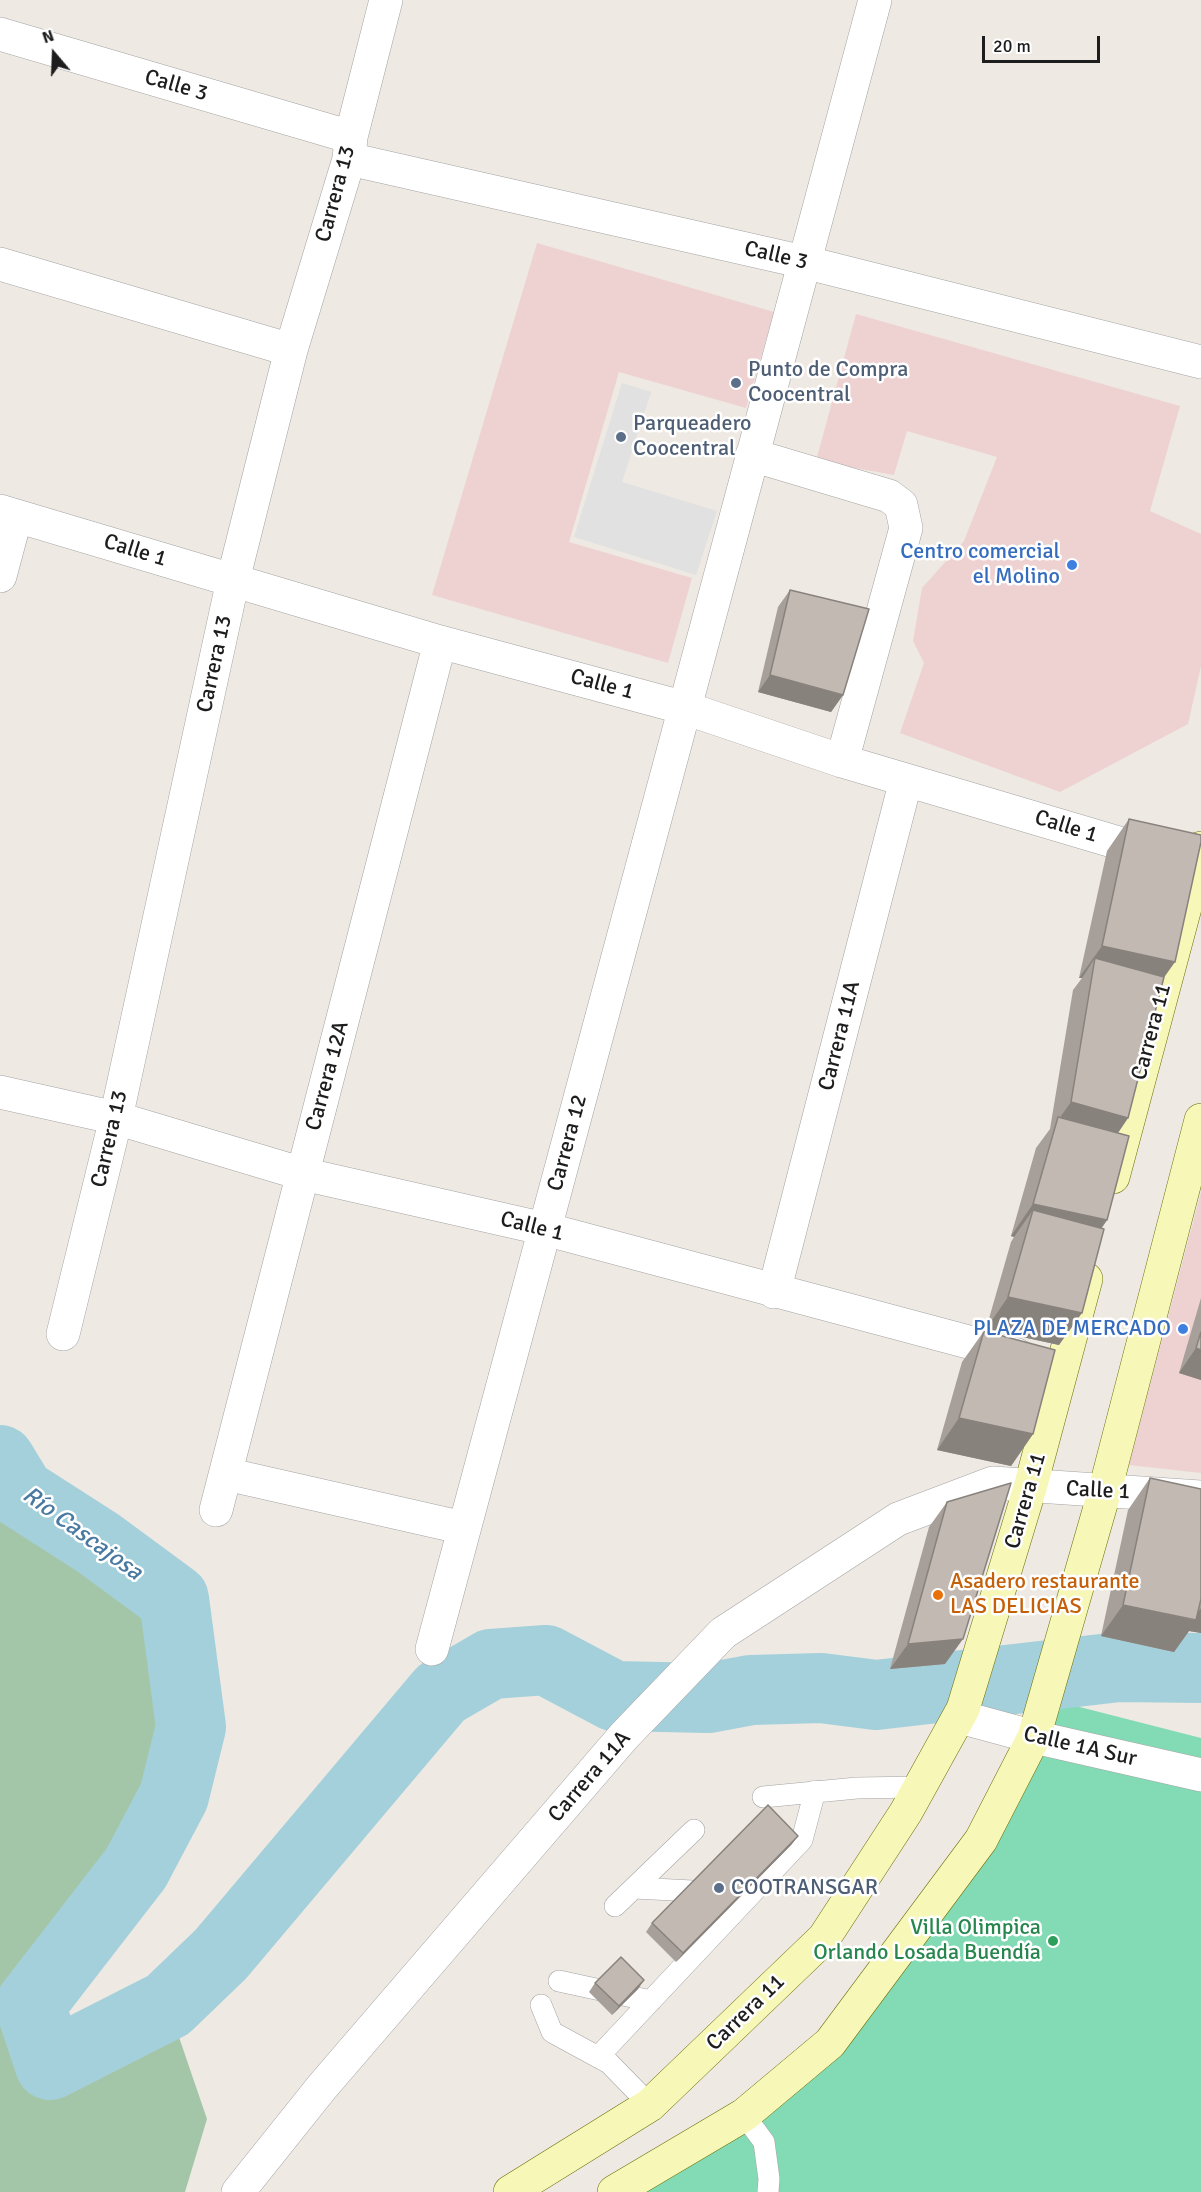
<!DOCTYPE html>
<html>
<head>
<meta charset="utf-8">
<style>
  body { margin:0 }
  #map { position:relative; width:1201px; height:2192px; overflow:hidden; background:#eee9e2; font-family:Signika,sans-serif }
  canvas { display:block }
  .north { position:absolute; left:24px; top:24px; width:60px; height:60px; -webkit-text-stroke:4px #fff; paint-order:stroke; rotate:341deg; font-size:16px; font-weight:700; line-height:24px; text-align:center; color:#1d1d1d }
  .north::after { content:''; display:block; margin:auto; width:21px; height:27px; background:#1d1d1d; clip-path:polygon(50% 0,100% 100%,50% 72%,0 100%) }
  .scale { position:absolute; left:982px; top:36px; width:118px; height:27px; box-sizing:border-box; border:3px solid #1d1d1d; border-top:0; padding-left:8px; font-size:18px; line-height:21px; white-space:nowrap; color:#1d1d1d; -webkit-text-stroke:4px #fff; paint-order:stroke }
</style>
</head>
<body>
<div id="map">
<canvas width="1201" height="2192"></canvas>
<div class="north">N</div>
<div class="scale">20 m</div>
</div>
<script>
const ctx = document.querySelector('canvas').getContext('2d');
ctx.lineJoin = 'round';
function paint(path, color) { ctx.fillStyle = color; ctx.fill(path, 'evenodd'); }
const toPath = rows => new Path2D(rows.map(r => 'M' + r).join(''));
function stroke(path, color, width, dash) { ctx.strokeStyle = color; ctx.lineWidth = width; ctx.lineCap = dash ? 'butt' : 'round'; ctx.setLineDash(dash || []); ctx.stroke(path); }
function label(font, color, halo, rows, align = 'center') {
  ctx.font = font + ' Signika,sans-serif'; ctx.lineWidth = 5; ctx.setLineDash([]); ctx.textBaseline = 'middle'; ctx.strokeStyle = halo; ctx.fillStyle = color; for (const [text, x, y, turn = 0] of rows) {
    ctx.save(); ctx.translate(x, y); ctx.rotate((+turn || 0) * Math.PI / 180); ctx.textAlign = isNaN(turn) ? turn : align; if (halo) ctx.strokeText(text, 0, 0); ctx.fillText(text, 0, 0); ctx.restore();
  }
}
paint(toPath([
  [537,243,774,312,746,408,619,372,569,542,692,578,668,663,432,595],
  [856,314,1180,406,1150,511,1201,534,1201,666,1188,724,1060,792,900,733,924,663,913,641,922,588,964,541,997,457,907,431,894,475,816,461],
  [1201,1192,1201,1473,1129,1465]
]), '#eed2d2');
paint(toPath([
  [0,1460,20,1493,98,1543,174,1599,191,1727,174,1796,136,1868,30,2005,50,2064,168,2005,207,2119,185,2192,0,2192]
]), '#a4c6a8');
paint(toPath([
  [1064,1703,1201,1738,1201,2192,614,2192,830,2043,981,1840]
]), '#82dbb5');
paint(toPath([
  [622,383,651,392,622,482,717,511,696,575,574,537]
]), '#e1e1e1');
stroke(toPath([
  [0,1460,20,1493,98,1543,174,1599,191,1727,174,1796,136,1868,30,2005,50,2065,168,2005,221,1954,441,1693,491,1664,546,1660,614,1696,708,1698,751,1690,821,1688,876,1695,1119,1667,1201,1668]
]), '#a4d0db', 70);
const lane = toPath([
  [763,1797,857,1788,921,1787],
  [634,1888,712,1892],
  [615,1906,694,1830],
  [559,1981,651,2001],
  [541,2005,552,2032,609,2063,650,2105],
  [598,2057,802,1840,815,1791],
  [744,2115,764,2142,769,2179,768,2192]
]);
const street = toPath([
  [0,34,351,137],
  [349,159,804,262,1201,362],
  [0,264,291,350],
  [752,455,889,496,901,505,906,528,842,761],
  [0,511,440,642,685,708,842,761,1156,854],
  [0,576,16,516],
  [0,1092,116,1118,303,1174,545,1229,1017,1355],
  [774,1292,906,780],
  [63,1334,116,1118,233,580,291,350,349,159,351,137,386,0],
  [226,1474,464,1528],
  [216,1510,440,642],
  [432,1649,875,0],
  [960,1717,1034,1737,1201,1775],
  [238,2192,322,2087,624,1736,723,1633,898,1519,993,1483,1201,1497]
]);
const secondary = toPath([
  [1113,1177,1201,848],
  [510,2192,650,2105,824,1938,906,1812,963,1709,1030,1488,1086,1279],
  [614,2192,744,2115,830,2043,981,1840,1034,1737,1105,1490,1201,1120]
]);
stroke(lane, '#a4a4a4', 22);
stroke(street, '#a4a4a4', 34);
stroke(secondary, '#697007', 34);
stroke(lane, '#fff', 21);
stroke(street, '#fff', 33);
stroke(secondary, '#f7f7b7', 33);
paint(toPath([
  [790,590,843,695,831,712,758,692,778,607],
  [1129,819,1164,978,1128,1118,1118,1133,1107,1220,1101,1229,1059,1345,986,1329,1011,1242,1014,1237,1011,1236,1036,1148,1050,1129,1073,990,1082,978,1079,978,1107,851],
  [1201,1298,1201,1380,1179,1373],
  [984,1331,1033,1434,1011,1466,937,1450,962,1362],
  [1150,1478,1201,1489,1201,1633,1189,1631,1174,1652,1101,1636,1128,1510],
  [947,1502,945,1664,890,1669,929,1527],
  [792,1844,676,1962,646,1932,652,1923],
  [644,1980,638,1989,612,2015,589,1992,595,1983]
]), '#a79f99');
paint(toPath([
  [770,675,843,695,831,712,758,692],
  [1102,946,1175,962,1153,993,1095,958,1082,978,1079,978],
  [1071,1102,1128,1118,1106,1150,1056,1123],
  [1033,1204,1107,1220,1085,1252,1033,1210,1014,1237,1011,1236],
  [1008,1297,1082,1313,1059,1345,986,1329],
  [1196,1348,1201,1350,1201,1380,1179,1373],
  [959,1418,1033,1434,1011,1466,937,1450],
  [1123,1605,1193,1620,1201,1608,1201,1633,1189,1631,1174,1652,1101,1636],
  [963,1639,945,1664,890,1669,908,1644],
  [798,1836,792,1844,676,1962,683,1953],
  [644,1980,638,1989,612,2015,619,2006]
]), '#88827d');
const building = toPath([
  [790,590,869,609,843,695,770,675,790,590],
  [1129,819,1201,835,1201,842,1175,962,1102,946,1129,819],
  [1095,958,1164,977,1128,1118,1071,1102,1095,958],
  [1058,1117,1129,1136,1107,1220,1033,1204,1058,1117],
  [1033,1210,1104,1229,1082,1313,1008,1297,1033,1210],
  [984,1331,1055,1350,1033,1434,959,1418,984,1331],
  [1201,1332,1201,1350,1196,1348,1201,1332],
  [1150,1478,1201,1489,1201,1599,1196,1620,1123,1605,1150,1478],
  [1011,1483,963,1639,908,1644,947,1502,1011,1483],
  [768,1805,798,1836,683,1953,652,1923,768,1805],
  [621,1957,644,1980,619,2006,595,1983,621,1957]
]);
paint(building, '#c2b9b2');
stroke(building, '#88827d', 1.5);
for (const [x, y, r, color] of [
  [736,383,6,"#5c6f8a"],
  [621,437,6,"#5c6f8a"],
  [1072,565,6,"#3f7fe0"],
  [1183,1329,6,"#3f7fe0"],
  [938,1595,6,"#e8710a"],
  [719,1888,6,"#5c6f8a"],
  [1053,1941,6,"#2e9e5b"]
]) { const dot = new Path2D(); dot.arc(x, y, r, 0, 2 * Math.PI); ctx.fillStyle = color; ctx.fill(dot); stroke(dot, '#fff', 2); }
label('22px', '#1d1d1d', '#fff', [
  ["Calle 3",176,86,16],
  ["Carrera 13",336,194,-75],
  ["Calle 3",776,256,13],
  ["Calle 1",135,551,17],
  ["Carrera 13",215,664,-78],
  ["Calle 1",602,685,15],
  ["Calle 1",1066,827,17],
  ["Carrera 11",1152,1032,-75],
  ["Carrera 11A",840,1036,-76],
  ["Carrera 12A",328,1076,-75],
  ["Carrera 13",110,1139,-77],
  ["Carrera 12",568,1143,-75],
  ["Calle 1",532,1227,14],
  ["Calle 1",1098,1491,3],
  ["Carrera 11",1026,1501,-74],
  ["Calle 1A Sur",1080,1747,13],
  ["Carrera 11A",590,1777,-49],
  ["Carrera 11",746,2013,-44]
]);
label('22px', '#4e5e75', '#fff', [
  ["Punto de Compra",748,370],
  ["Coocentral",748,395],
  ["Parqueadero",633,424],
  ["Coocentral",633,449],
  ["COOTRANSGAR",731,1888]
], 'left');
label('22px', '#366cbe', '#fff', [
  ["Centro comercial",1060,552],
  ["el Molino",1060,577],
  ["PLAZA DE MERCADO",1171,1329]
], 'right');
label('22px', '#c56008', '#fff', [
  ["Asadero restaurante",950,1582],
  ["LAS DELICIAS",950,1607]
], 'left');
label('22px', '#27864d', '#fff', [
  ["Villa Olimpica",1041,1928],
  ["Orlando Losada Buendía",1041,1953]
], 'right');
label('italic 24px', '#4979a1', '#fff', [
  ["Río Cascajosa",82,1534,36]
]);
</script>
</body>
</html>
